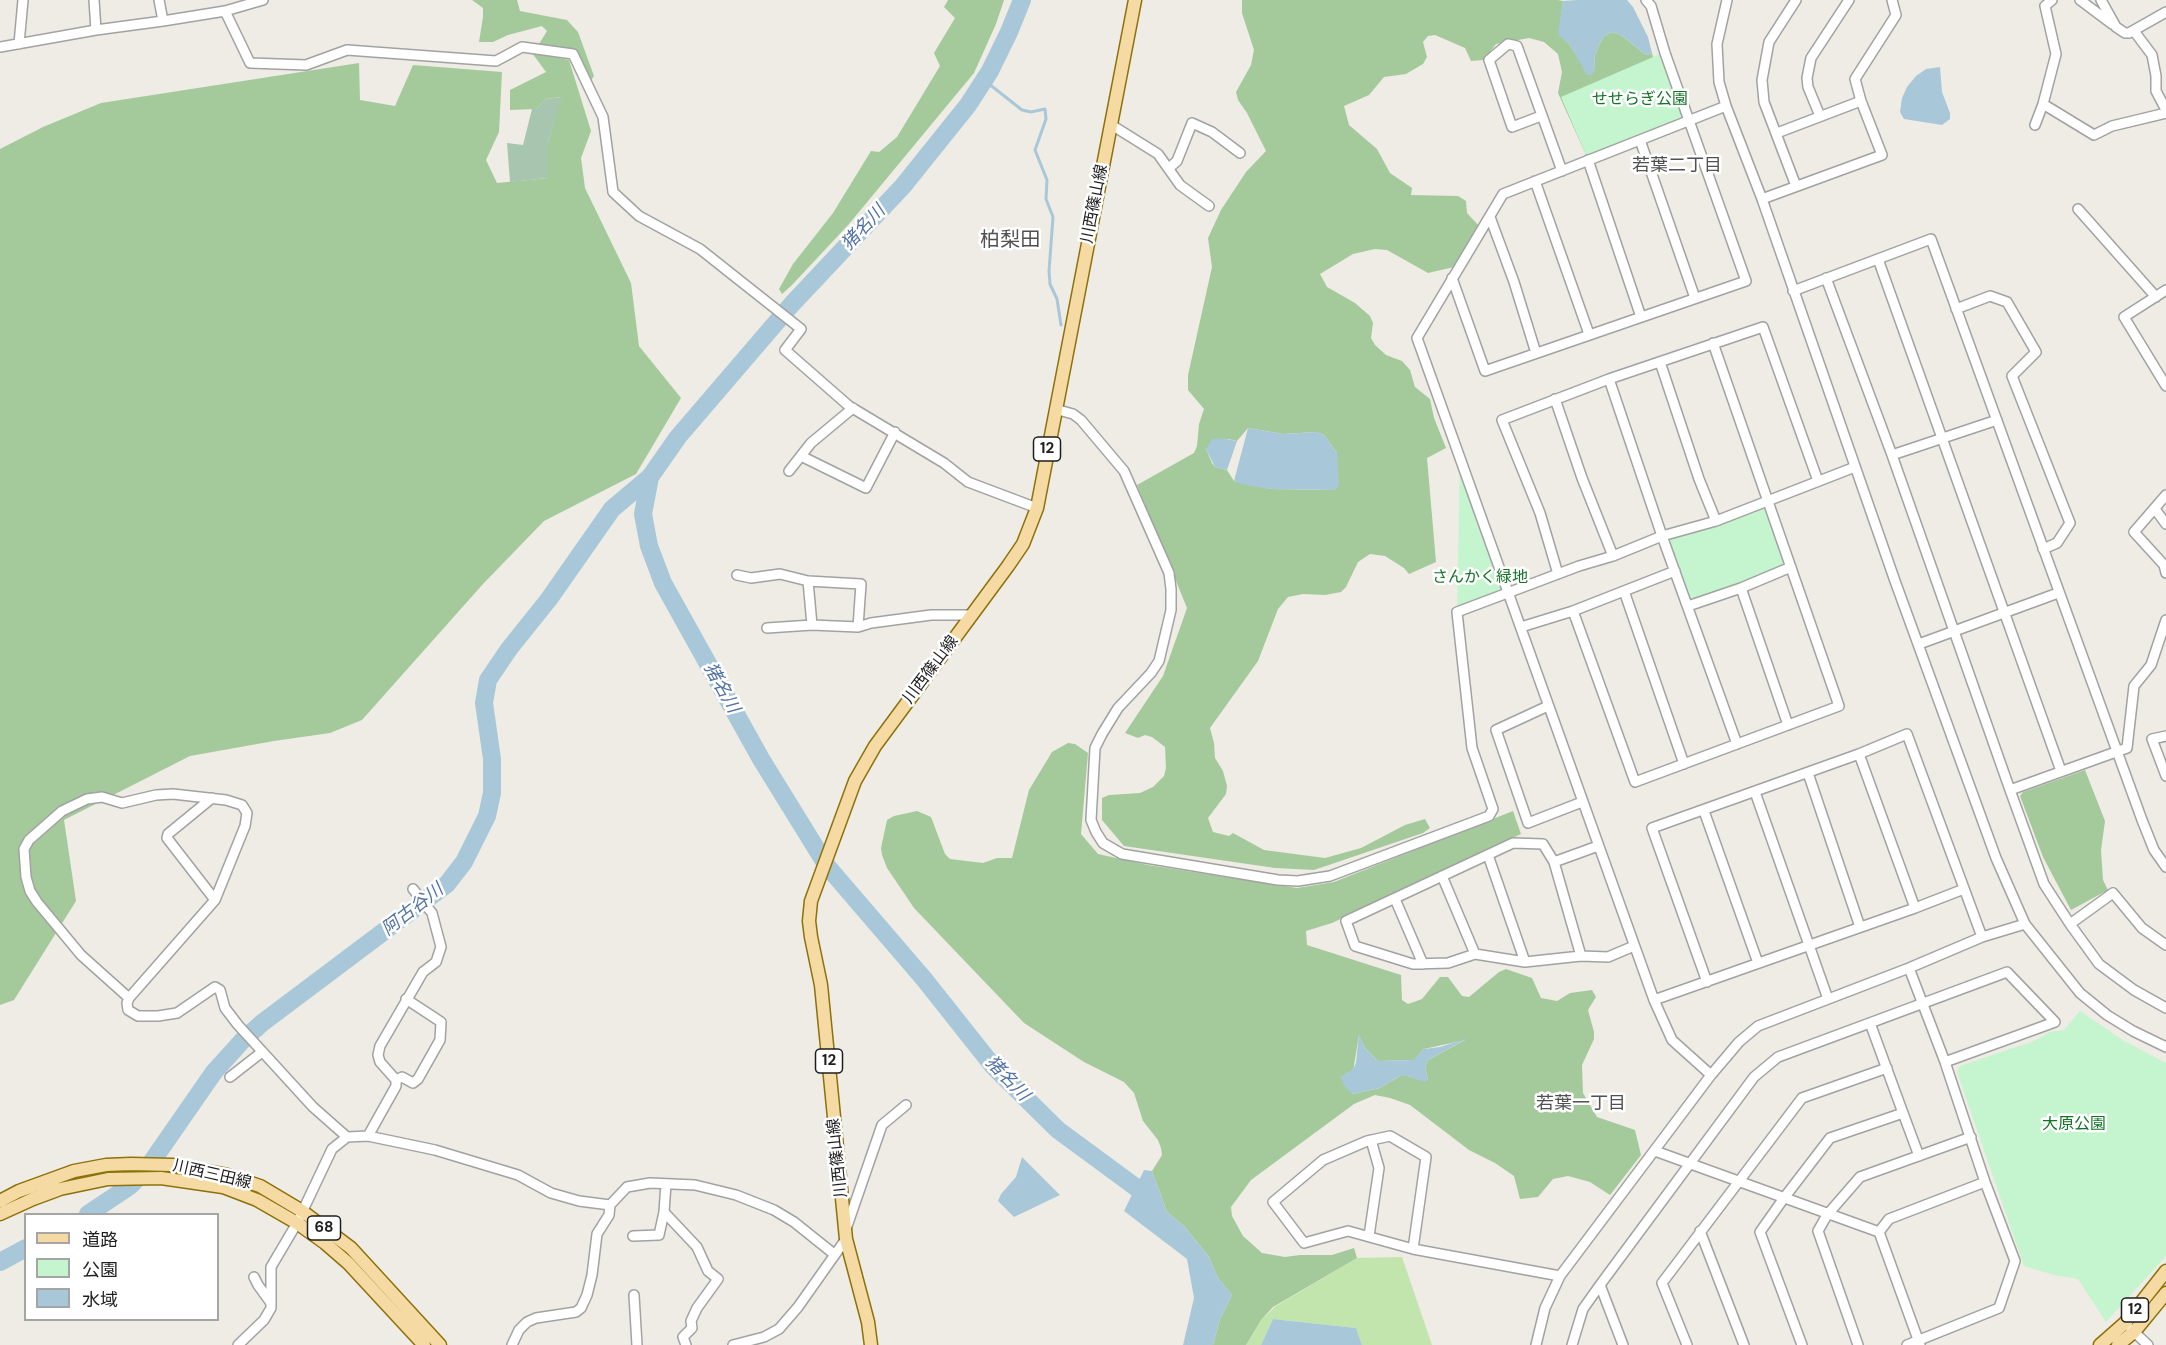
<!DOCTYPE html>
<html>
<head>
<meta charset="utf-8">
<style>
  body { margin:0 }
  #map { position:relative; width:2166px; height:1345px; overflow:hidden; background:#eeece4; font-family:"DM Sans","Noto Sans JP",sans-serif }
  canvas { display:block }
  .legend { position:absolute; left:24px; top:1213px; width:195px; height:108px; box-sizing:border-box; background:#fff; border:2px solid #a5a5a5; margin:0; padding:8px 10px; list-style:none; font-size:18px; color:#1e1e1e }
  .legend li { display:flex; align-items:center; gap:12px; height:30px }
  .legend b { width:30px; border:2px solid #a5a5a5 }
</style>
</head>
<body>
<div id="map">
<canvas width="2166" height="1345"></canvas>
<ul class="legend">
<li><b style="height:8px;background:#f5dba3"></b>道路</li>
<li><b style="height:16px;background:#c4f5ce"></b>公園</li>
<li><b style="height:16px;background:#a8c8d9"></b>水域</li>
</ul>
</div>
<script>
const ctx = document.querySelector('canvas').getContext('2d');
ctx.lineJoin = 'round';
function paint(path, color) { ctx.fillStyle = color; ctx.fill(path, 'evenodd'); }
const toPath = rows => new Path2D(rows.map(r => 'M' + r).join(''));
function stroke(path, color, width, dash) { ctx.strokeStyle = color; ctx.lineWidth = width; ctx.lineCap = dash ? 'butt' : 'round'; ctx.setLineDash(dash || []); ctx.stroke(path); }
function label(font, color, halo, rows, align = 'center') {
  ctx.font = font + ' "DM Sans","Noto Sans JP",sans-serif'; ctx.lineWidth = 5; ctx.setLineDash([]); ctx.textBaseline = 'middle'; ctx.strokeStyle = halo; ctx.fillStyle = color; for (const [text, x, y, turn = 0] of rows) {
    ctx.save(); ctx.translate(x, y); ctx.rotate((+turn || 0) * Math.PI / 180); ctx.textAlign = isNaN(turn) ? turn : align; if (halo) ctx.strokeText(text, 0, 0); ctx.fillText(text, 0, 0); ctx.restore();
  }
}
paint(toPath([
  [1402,1257,1432,1345,1362,1345,1356,1328,1273,1319,1261,1345,1246,1345,1261,1320,1276,1306,1357,1258]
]), '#c2e5ae');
paint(toPath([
  [472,0,517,0,520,11,567,20,578,32,594,76,591,80,588,81,575,50,539,44,547,31,542,26,508,35,493,42,479,42,483,17,483,8],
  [948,0,1004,0,996,24,974,73,849,224,792,285,782,294,779,289,793,264,833,213,871,151,879,152,897,137,940,66,934,53,955,18,944,7],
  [1242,0,1558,0,1563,1,1559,34,1570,45,1578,58,1594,72,1595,55,1599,45,1604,36,1612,32,1621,35,1646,55,1652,53,1656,69,1586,155,1558,93,1562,72,1558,54,1544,42,1529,38,1496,44,1484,60,1471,61,1465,48,1435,35,1428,36,1423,42,1427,57,1423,64,1406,74,1384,77,1369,95,1344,106,1349,125,1377,149,1390,173,1412,188,1411,195,1458,196,1466,201,1467,213,1480,227,1454,267,1428,273,1387,250,1375,249,1353,254,1320,274,1327,287,1355,303,1370,316,1373,323,1371,338,1375,345,1386,355,1402,361,1410,370,1415,387,1430,399,1434,418,1446,448,1427,458,1436,562,1409,574,1404,568,1385,556,1370,554,1358,562,1346,587,1341,592,1325,595,1303,594,1288,597,1278,609,1258,661,1210,728,1214,743,1215,758,1223,771,1227,786,1226,794,1208,818,1213,832,1229,836,1233,833,1264,850,1325,858,1361,848,1405,825,1425,819,1430,828,1423,833,1314,870,1275,868,1124,846,1102,820,1102,798,1109,795,1140,793,1153,787,1164,776,1166,768,1165,747,1152,737,1145,735,1138,738,1125,733,1163,676,1187,608,1137,485,1194,453,1197,446,1199,424,1204,409,1188,390,1188,375,1212,267,1208,238,1221,210,1246,172,1266,151,1247,113,1238,100,1236,92,1251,65,1254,50,1242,13],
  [1248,428,1283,434,1316,432,1324,435,1337,453,1335,490,1272,489,1234,481,1227,470,1215,467,1212,463,1206,449,1228,439,1237,441],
  [532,53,569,60,591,131,581,158,585,188,631,283,639,346,681,398,636,474,544,521,483,584,362,720,330,733,274,741,190,756,64,820,76,901,14,1000,0,1005,0,149,43,127,101,103,359,63,360,100,395,106,413,65,502,72,499,132,486,160,497,183,548,178,548,142,561,97,546,99,536,109,510,110,510,90,546,72],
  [1068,743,1075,744,1088,753,1081,834,1098,854,1148,865,1297,888,1334,882,1513,811,1521,834,1332,923,1306,931,1307,945,1401,975,1402,1000,1408,1004,1422,999,1440,977,1448,977,1462,996,1469,997,1499,972,1506,969,1532,978,1541,998,1557,1001,1570,993,1592,990,1596,997,1588,1010,1594,1032,1594,1039,1582,1065,1583,1093,1597,1117,1635,1130,1641,1155,1610,1195,1590,1182,1568,1176,1553,1179,1538,1197,1520,1199,1514,1176,1495,1163,1469,1150,1410,1105,1390,1098,1375,1095,1354,1104,1251,1180,1231,1207,1232,1216,1243,1236,1262,1253,1285,1257,1300,1255,1332,1255,1354,1248,1357,1258,1273,1307,1261,1320,1246,1345,1213,1345,1220,1319,1232,1295,1218,1278,1209,1257,1184,1226,1167,1212,1152,1171,1162,1155,1161,1148,1158,1140,1143,1121,1134,1093,1124,1082,1084,1062,1024,1023,914,908,887,868,882,855,881,848,887,820,894,816,917,811,931,817,945,854,950,859,983,863,997,858,1012,858,1029,790,1052,752],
  [1359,1035,1365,1048,1378,1061,1414,1060,1424,1049,1465,1040,1428,1060,1425,1068,1428,1079,1425,1081,1407,1076,1400,1076,1380,1088,1353,1094,1350,1090],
  [2085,770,2105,821,2101,850,2103,880,2108,890,2071,910,2043,857,2020,796,2023,792]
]), '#a4ca9c');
paint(toPath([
  [562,97,548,142,548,178,510,182,507,143,523,145,532,109,536,109,546,99]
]), '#a7c5af');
paint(toPath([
  [1660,54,1683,115,1679,122,1586,155,1561,97],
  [1460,457,1508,592,1457,612],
  [1768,501,1791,567,1688,606,1662,537],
  [2080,1011,2124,1041,2166,1063,2166,1256,2106,1322,2078,1279,2054,1275,2024,1266,1957,1072,1960,1066,2034,1041,2050,1032,2064,1030]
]), '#c4f5ce');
paint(toPath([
  [1577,0,1627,0,1633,7,1648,37,1652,53,1646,55,1621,35,1612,32,1604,36,1599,45,1595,55,1594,72,1591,75,1587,75,1570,45,1558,34,1563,1],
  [1940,67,1942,92,1950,113,1950,119,1942,125,1904,119,1900,112,1902,98,1907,87,1916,76,1926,69],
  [1248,428,1283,434,1316,432,1324,435,1337,453,1339,484,1336,490,1272,489,1245,485,1234,481],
  [1220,438,1237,441,1227,470,1215,467,1206,449,1212,439],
  [1359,1034,1365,1048,1378,1061,1413,1060,1424,1049,1440,1047,1468,1038,1428,1060,1425,1068,1428,1079,1425,1082,1407,1076,1400,1076,1380,1088,1353,1094,1345,1087,1340,1077,1353,1069,1356,1063],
  [1022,1157,1060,1195,1014,1217,998,1201,1001,1194,1016,1177],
  [1144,1170,1152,1171,1167,1212,1184,1226,1209,1257,1218,1278,1232,1295,1220,1319,1213,1345,1183,1345,1194,1298,1187,1259,1124,1211],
  [1273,1319,1356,1328,1362,1345,1261,1345]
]), '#a8c8d9');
stroke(toPath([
  [984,80,1022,110,1031,112,1045,109,1046,119,1035,150,1047,180,1046,199,1053,217,1049,271,1050,284,1057,299,1061,325]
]), '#a8c8d9', 3);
stroke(toPath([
  [1022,0,1009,32,990,71,968,105,903,186,792,304,678,437,650,477,643,514,649,546,663,583,761,759,827,866,924,979,993,1066,1058,1130,1145,1194,1154,1204],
  [88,1214,130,1186,146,1170,214,1072,242,1041,262,1023,447,884,464,862,487,816,492,793,492,759,484,703,488,680,509,649,549,599,612,509,650,477],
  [0,1262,26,1248]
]), '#a8c8d9', 18);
const minor = toPath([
  [94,0,96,30,163,21,225,11,263,0],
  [159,0,163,21],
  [1727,0,1717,44,1719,82,1726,106,1762,199,1895,581,1996,858,2025,924,2080,993,2107,1015,2133,1031,2166,1047],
  [1796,0,1769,42,1762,80,1764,102,1796,186],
  [2080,0,2112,24],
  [2101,0,2116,27,2125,33,2129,33,2166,12],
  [225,11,250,63,306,65,347,50,496,61,522,47,573,54,603,117,613,192,639,216,700,249,801,329,785,350,849,406,944,463,968,482,1037,508],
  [2134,31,2152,55,2156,76,2156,91,2166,110],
  [19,44,23,0],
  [0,47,96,30],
  [2043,104,2094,135,2112,126,2166,113],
  [1541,116,1512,127,1489,60,1508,44,1517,46,1562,171],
  [1820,116,1808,87,1807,78,1811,58,1849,0],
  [1110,124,1158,154,1180,185,1209,206],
  [2035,125,2043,104,2056,54,2045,6,2052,0],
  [1777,133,1861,101],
  [1640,140,1695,298],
  [1588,160,1641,317],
  [1169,168,1177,161,1192,123,1212,132,1240,153],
  [1535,181,1589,334],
  [1762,199,1882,155,1861,101,1855,79,1896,15,1892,0],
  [2078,209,2156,297],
  [1490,217,1514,282,1536,353],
  [1878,259,2061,771],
  [1452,278,1485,371,1746,281,1665,53,1651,6,1646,0],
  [1826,278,1892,455,2010,790],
  [2166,290,2124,317,2166,386],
  [1793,291,1931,239,2142,820,2154,850,2166,867],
  [1956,309,1990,296,2007,302,2036,352,2012,376,2070,523,2057,543,2043,549],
  [1660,362,1699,479,1716,521],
  [1609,379,1763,327,1818,481],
  [1555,399,1582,478,1613,556],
  [1055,409,1073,414,1081,420,1124,471,1169,573,1171,589,1171,610,1159,661,1151,673,1118,708,1102,734,1095,748,1091,820,1096,832,1103,843,1122,854,1278,880,1298,881,1330,876,1489,816,1493,809,1472,748,1457,612,1579,566,1613,556,1662,536,1716,521,1855,467],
  [1892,455,1997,420],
  [801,456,866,488,895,432],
  [789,471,811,443,853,408],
  [2166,495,2134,532,2164,565,2166,573],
  [2155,509,2166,524],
  [1558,574,1540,513,1502,420,1609,379,1662,536,1737,744],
  [737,575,751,578,780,574,808,581,861,584,858,627],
  [808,581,812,625],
  [1741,588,1788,725],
  [1624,591,1684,764],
  [1688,606,1741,588,1791,567],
  [1573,611,1675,571],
  [2166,620,2151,665,2134,686,2127,748,2010,790,2044,884,2070,924,2099,964,2134,990,2166,1008],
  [1521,627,1573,611,1635,782,1839,706,1713,343],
  [767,628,812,625,858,627,871,623,931,615,972,615],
  [1919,644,2058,593],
  [1548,706,1496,730,1528,823,1582,802],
  [2166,736,2152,739,2166,776],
  [1808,773,1860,927],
  [1755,792,1828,999],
  [212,798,168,834,167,838,215,900],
  [1704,811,1758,963],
  [1598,846,1554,862,1543,844,1513,843,1346,921,1355,946,1413,964,1448,963,1475,954,1525,962,1581,956,1608,957,1634,946],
  [1488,855,1525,962],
  [1554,862,1581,956],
  [1442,876,1475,954],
  [1964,889,1915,908,1859,754,1907,734,1982,937],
  [1395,899,1423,964],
  [2070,924,2113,893,2142,928,2166,945],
  [1707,982,1652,828,1859,754],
  [129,998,81,955,37,902,30,891,26,877,24,849,29,840,62,811,87,799,102,797,122,803,156,795,173,794,226,800,242,805,247,813,245,826,215,900,129,998,127,1003,128,1010,138,1016,158,1016,177,1013,215,987,220,990,225,1008,238,1025,313,1107,347,1137],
  [1654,1000,1915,908],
  [1870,1023,1903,1113],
  [1711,1075,1672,1040,1654,1000,1417,338,1503,194,1726,106],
  [230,1077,262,1052],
  [396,1080,402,1077,413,1083,418,1079,440,1040,441,1022,406,999],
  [368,1136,396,1086,396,1080,380,1062,378,1055,380,1046,423,972,436,962,441,947,432,913,413,889],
  [1655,1151,1879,1232],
  [664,1212,697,1247,708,1271,718,1279,697,1308,691,1321,692,1328,683,1337,686,1345],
  [846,1229,882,1125,906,1105],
  [1700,1231,1744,1345],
  [633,1236,659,1235,664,1212,666,1184],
  [1369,1236,1379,1168,1371,1140],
  [1413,1249,1426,1157,1390,1136,1367,1141,1323,1160,1273,1202,1304,1243,1348,1231,1413,1249,1560,1276],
  [254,1277,258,1285,271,1303],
  [1600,1285,1623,1345],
  [634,1295,637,1345],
  [2131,1329,2148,1345],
  [238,1345,264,1320,271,1308,271,1267,297,1223,332,1149,347,1137,368,1136,435,1150,518,1175,551,1193,579,1201,610,1205,627,1187,650,1183,695,1185,736,1195,774,1210,794,1222,834,1254],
  [512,1345,519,1330,527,1322,536,1318,576,1312,581,1308,587,1295,592,1275,597,1234,609,1215,610,1205],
  [733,1345,764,1337,779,1329,798,1307,846,1239],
  [1536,1345,1545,1308,1560,1276,1711,1075,1739,1042,1758,1026,1909,968,1982,937,2025,924],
  [1572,1345,1583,1309,1600,1285,1754,1077,1778,1057,2007,972,2055,1022,1945,1062],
  [1687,1345,1662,1283,1802,1098,1887,1068],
  [1802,1345,1760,1232,1784,1198,1830,1138,1903,1113,1919,1156],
  [1858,1345,1818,1231,1827,1215,1860,1177,1971,1137],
  [1907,1345,1999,1308,2015,1261,1985,1182,1945,1062,1909,968],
  [1920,1345,1879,1232,1889,1219,1985,1182]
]);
const major = toPath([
  [0,1201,19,1191,74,1171,106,1165,131,1164,172,1165,227,1175,260,1186,302,1211,351,1248,440,1345],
  [0,1214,33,1199,60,1189,108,1179,161,1178,223,1187,257,1200,297,1223,325,1243,348,1263,424,1345],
  [871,1345,868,1322,846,1239,821,985,811,937,809,921,811,901,855,781,875,746,1008,566,1023,544,1037,508,1135,0],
  [2100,1345,2125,1323,2166,1271],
  [2118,1345,2134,1332,2166,1293]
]);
stroke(minor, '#a2a2a2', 12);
stroke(major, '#8d710b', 15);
stroke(minor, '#fff', 9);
stroke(major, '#f5dba3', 12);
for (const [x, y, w] of [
  [1047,449,27],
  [829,1061,27],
  [324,1228,33],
  [2135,1310,27]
]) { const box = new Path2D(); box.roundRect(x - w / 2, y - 12, w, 24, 4.5); ctx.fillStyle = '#fff'; ctx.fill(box); stroke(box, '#1e1e1e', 1.5); }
label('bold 15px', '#1e1e1e', null, [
  ["12",1047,449],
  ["12",829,1061],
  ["68",324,1228],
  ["12",2135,1310]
]);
label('16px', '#137427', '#fff', [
  ["せせらぎ公園",1640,100],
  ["さんかく緑地",1480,578],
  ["大原公園",2074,1125]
]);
label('16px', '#1e1e1e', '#fff', [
  ["川西篠山線",1095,204,-79],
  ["川西篠山線",931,670,-53],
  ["川西篠山線",838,1158,-96],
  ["川西三田線",212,1175,13]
]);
label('18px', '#515151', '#fff', [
  ["若葉二丁目",1677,166],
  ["若葉一丁目",1581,1104]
]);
label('italic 18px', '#5172a6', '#fff', [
  ["猪名川",864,228,-47],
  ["猪名川",721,688,61],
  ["阿古谷川",413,910,-38],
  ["猪名川",1007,1079,46]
]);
label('20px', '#515151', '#fff', [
  ["柏梨田",1010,241]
]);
</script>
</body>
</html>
